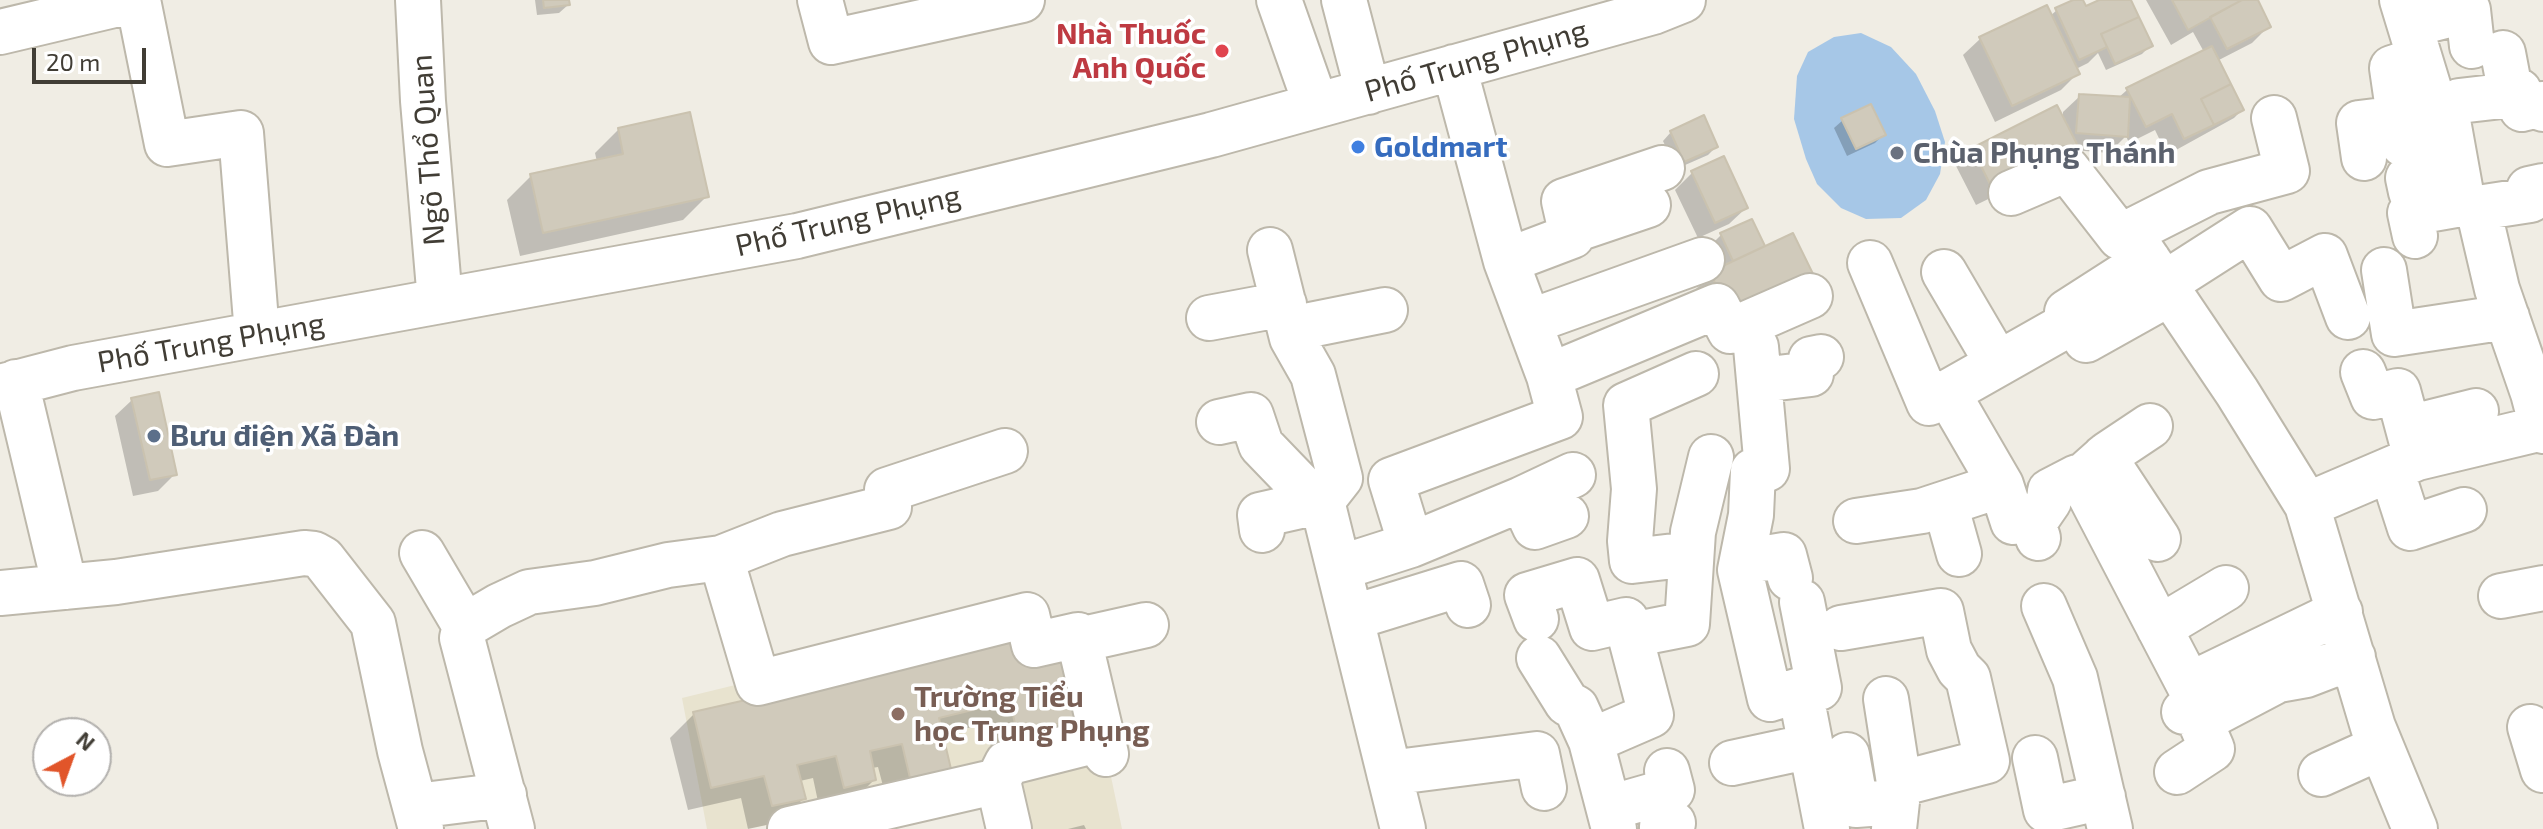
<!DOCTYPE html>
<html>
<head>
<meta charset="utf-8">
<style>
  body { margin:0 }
  #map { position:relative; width:2543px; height:829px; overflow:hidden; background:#f0ede4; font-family:"Exo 2",sans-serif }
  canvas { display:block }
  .north { position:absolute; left:32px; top:717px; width:80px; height:80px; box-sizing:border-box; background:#fff; border:2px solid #b3b1ae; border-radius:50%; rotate:41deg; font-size:22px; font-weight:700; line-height:32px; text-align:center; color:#413d35 }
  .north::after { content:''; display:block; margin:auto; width:28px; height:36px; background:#e1552a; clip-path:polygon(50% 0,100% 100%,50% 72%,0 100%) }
  .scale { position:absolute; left:32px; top:48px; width:114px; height:36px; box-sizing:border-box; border:4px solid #413d35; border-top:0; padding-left:10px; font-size:24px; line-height:28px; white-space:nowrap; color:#413d35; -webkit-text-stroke:6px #fff; paint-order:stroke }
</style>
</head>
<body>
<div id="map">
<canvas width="2543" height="829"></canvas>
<div class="north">N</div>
<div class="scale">20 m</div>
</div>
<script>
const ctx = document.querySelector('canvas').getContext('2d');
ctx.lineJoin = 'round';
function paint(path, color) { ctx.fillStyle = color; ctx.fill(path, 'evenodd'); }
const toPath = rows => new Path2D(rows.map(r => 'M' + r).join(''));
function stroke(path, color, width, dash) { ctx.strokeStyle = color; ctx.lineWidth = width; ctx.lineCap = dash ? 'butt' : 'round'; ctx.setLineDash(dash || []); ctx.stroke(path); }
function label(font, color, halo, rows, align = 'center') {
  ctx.font = font + ' "Exo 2",sans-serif'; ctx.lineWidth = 7; ctx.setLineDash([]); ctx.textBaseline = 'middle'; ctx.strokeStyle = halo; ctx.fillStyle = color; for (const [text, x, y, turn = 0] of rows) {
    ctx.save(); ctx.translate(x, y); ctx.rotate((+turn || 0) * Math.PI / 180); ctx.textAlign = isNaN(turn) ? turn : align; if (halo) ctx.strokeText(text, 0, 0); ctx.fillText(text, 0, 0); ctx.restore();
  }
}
paint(toPath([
  [1018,616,1102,734,1122,829,1025,829,1015,781,746,829,707,829,682,698]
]), '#e8e3cf');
paint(toPath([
  [1861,33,1891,47,1916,74,1935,111,1945,142,1940,174,1926,200,1901,218,1866,219,1841,208,1817,184,1806,159,1794,119,1797,76,1808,52,1834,37]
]), '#a6c7e7');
paint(toPath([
  [535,0,567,0,568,5,559,13,537,15],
  [2078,0,2081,0,2085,8,2104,0,2128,0,2150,46,2142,54,2106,70,2098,53,2088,63,2076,69,2078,73,2061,90,1995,122,1963,55,1980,39,2050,16,2057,10],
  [2146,0,2255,0,2269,26,2252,43,2217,61,2242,110,2234,118,2167,155,2155,130,2129,143,2126,136,2109,153,2073,150,2060,164,1976,205,1956,166,1973,150,2063,120,2063,112,2080,96,2118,98,2127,90,2204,52,2193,32,2171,45],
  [1843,120,1883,135,1875,143,1847,156,1834,128],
  [619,129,707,196,683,220,520,256,507,200,531,176,597,162,595,153],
  [1671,132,1716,147,1708,155,1676,169,1663,141],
  [1692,173,1746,208,1729,224,1698,238,1675,190],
  [1751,221,1764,249,1715,335,1694,291,1711,274,1725,267,1713,243,1721,235],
  [132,400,175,474,158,491,133,496,115,416],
  [876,661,1091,715,1067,739,993,756,986,724,941,734,949,768,925,792,887,801,878,767,872,768,874,780,850,804,820,811,813,778,800,781,804,798,780,822,748,829,741,798,688,810,670,738,694,714,861,676],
  [1084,825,1086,829,1068,829]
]), '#0003');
const building = toPath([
  [543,0,569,0,570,5,544,8,543,0],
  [2073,0,2083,0,2086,6,2099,0,2131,0,2139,17,2101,34,2107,47,2079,60,2055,8,2073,0],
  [2172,0,2242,0,2188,30,2172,0],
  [2242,0,2258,0,2271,27,2227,49,2210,17,2242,0],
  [2047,5,2080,74,2012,106,1979,37,2047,5],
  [2139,17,2153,46,2115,64,2101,34,2139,17],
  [2212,46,2231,84,2201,99,2214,125,2184,139,2172,114,2146,127,2126,88,2212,46],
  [2231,84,2244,110,2214,125,2201,99,2231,84],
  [2079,94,2130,97,2128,137,2076,133,2079,94],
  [1871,104,1886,135,1856,149,1841,118,1871,104],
  [2057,105,2079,148,1993,190,1972,148,2057,105],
  [690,112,709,197,543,233,530,174,623,154,618,128,690,112],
  [1704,115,1718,147,1684,162,1670,131,1704,115],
  [1724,156,1748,208,1715,223,1691,171,1724,156],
  [1752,219,1765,246,1733,261,1720,233,1752,219],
  [1793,233,1816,280,1732,320,1710,272,1793,233],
  [159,392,177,475,150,480,131,398,159,392],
  [1021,626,1077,665,1093,716,1017,733,1010,701,939,718,951,769,910,778,902,744,870,751,876,780,844,788,836,756,797,765,806,799,772,806,764,776,711,788,693,712,878,670,1021,626]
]);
paint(building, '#d0cabb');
stroke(building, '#cac2af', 2);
const minor = toPath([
  [138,0,167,144,241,133,257,334],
  [418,0,423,101,440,301],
  [820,0,831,42,1022,0],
  [1279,0,1316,105],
  [1344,0,1368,92],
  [2402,0,2434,105,2447,115,2463,204,2478,208,2497,289,2533,393,2543,431],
  [2410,25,2468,10,2472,46],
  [0,32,135,0],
  [2510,93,2519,91,2522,109,2542,104,2543,109],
  [2447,115,2459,101,2511,95,2503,53],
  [2364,158,2359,123,2400,118],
  [2411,192,2408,178,2419,177,2417,143,2403,144,2392,68,2420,59],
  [2011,193,2067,169,2120,237,2209,192,2287,171,2274,118],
  [2478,208,2530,200,2529,189,2543,186],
  [1577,229,1648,205],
  [2129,232,2237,392,2307,505,2373,727,2415,829],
  [2415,236,2410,213,2461,204],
  [1270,250,1292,338,1313,375,1340,478,1322,501,1403,829],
  [1506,261,1572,236,1564,201,1662,168],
  [1870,263,1929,403,2072,322,2067,312,2148,260],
  [2384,270,2394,334,2507,317],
  [1944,272,1998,364],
  [2164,284,2250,229,2281,279,2325,256,2348,317],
  [1209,318,1284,304],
  [1529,322,1702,260],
  [1290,329,1385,310],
  [2086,340,2170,293],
  [1756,347,1767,469,1753,471,1751,515,1740,570,1770,699,1800,690,1827,829],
  [2363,372,2373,397,2398,391,2416,458],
  [1549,376,1717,306,1730,331,1810,296],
  [1761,380,1811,374,1811,359,1821,357],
  [16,382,65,587],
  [0,387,73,368,797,236,1211,135,1653,12,1683,0],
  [1947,392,2001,485,2013,522],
  [1219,422,1251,415,1261,445,1315,501],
  [2150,426,2108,454,2081,478,2189,685,2340,612],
  [2408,428,2476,411],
  [2104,457,2158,539],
  [2391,469,2410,528,2464,510],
  [1522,499,1573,475],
  [1945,504,1959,554],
  [2307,505,2417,458,2542,428],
  [1856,521,1922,511,2001,485],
  [1262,530,1260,515,1322,501],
  [2038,538,2032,519,2038,517,2049,501,2050,491,2077,477,2081,478],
  [1411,545,1522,499,1535,527,1566,516],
  [422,553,465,626],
  [1691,554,1632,561,1630,541,1634,489,1626,405,1696,374],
  [721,558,758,683,1027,615,1034,645,1078,635,1106,754],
  [1742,562,1784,555,1790,578],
  [1339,568,1411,545,1391,480,1560,417,1549,376,1506,261,1454,67],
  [0,593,116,582,304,553,314,554,323,559,373,623,400,751,421,829],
  [2501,596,2543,588],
  [1802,602,1819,688],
  [2044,606,2075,678,2110,829],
  [1351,618,1461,584,1468,605],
  [1536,619,1527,595,1577,580,1592,628,1626,620,1651,715,1591,741,1614,829],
  [1841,628,1941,611,1949,650,1959,669,1968,678,1987,761,1899,784],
  [2159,628,2226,588],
  [1631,635,1687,624,1693,532,1711,457],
  [1079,640,1146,625],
  [1539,658,1567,703,1576,708,1591,741],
  [1886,699,1899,783,1894,829],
  [2184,712,2194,707,2200,721,2278,680,2306,675,2353,657],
  [2530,727,2543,770],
  [1847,755,1856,805,1897,802],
  [2035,758,2046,810,2103,797],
  [1732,763,1811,746],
  [2177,772,2212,749,2200,721],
  [1389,773,1537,754,1544,788],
  [2321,774,2381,747],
  [416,806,504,795],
  [1609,808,1672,790,1667,771],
  [512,829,462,638,465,626,499,606,529,592,595,583,668,565,721,558,782,534,889,507,887,490,1005,451],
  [790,829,998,781],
  [1009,829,998,781,1007,763,1102,739],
  [1662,829,1662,826,1673,823]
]);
stroke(minor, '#bdb8ab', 48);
stroke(minor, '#fff', 44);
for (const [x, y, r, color] of [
  [1222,51,8,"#e0444e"],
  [1358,147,8,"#3f7fe0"],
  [1897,153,8,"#6b7280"],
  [154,436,8,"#5c6f8a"],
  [898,714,8,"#8d6e63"]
]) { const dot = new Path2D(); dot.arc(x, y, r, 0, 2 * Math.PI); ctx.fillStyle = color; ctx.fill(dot); stroke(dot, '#fff', 3); }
label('bold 30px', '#be3a42', '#fff', [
  ["Nhà Thuốc",1206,34],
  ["Anh Quốc",1206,68]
], 'right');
label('30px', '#413d35', '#fff', [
  ["Phố Trung Phụng",1476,61,-16],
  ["Ngõ Thổ Quan",428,150,-94],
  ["Phố Trung Phụng",848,221,-13],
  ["Phố Trung Phụng",211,343,-10]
]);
label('bold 30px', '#366cbe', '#fff', [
  ["Goldmart",1374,147]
], 'left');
label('bold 30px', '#5b616d', '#fff', [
  ["Chùa Phụng Thánh",1913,153]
], 'left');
label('bold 30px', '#4e5e75', '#fff', [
  ["Bưu điện Xã Đàn",170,436]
], 'left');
label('bold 30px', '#785e54', '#fff', [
  ["Trường Tiểu",914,697],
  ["học Trung Phụng",914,731]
], 'left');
</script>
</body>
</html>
